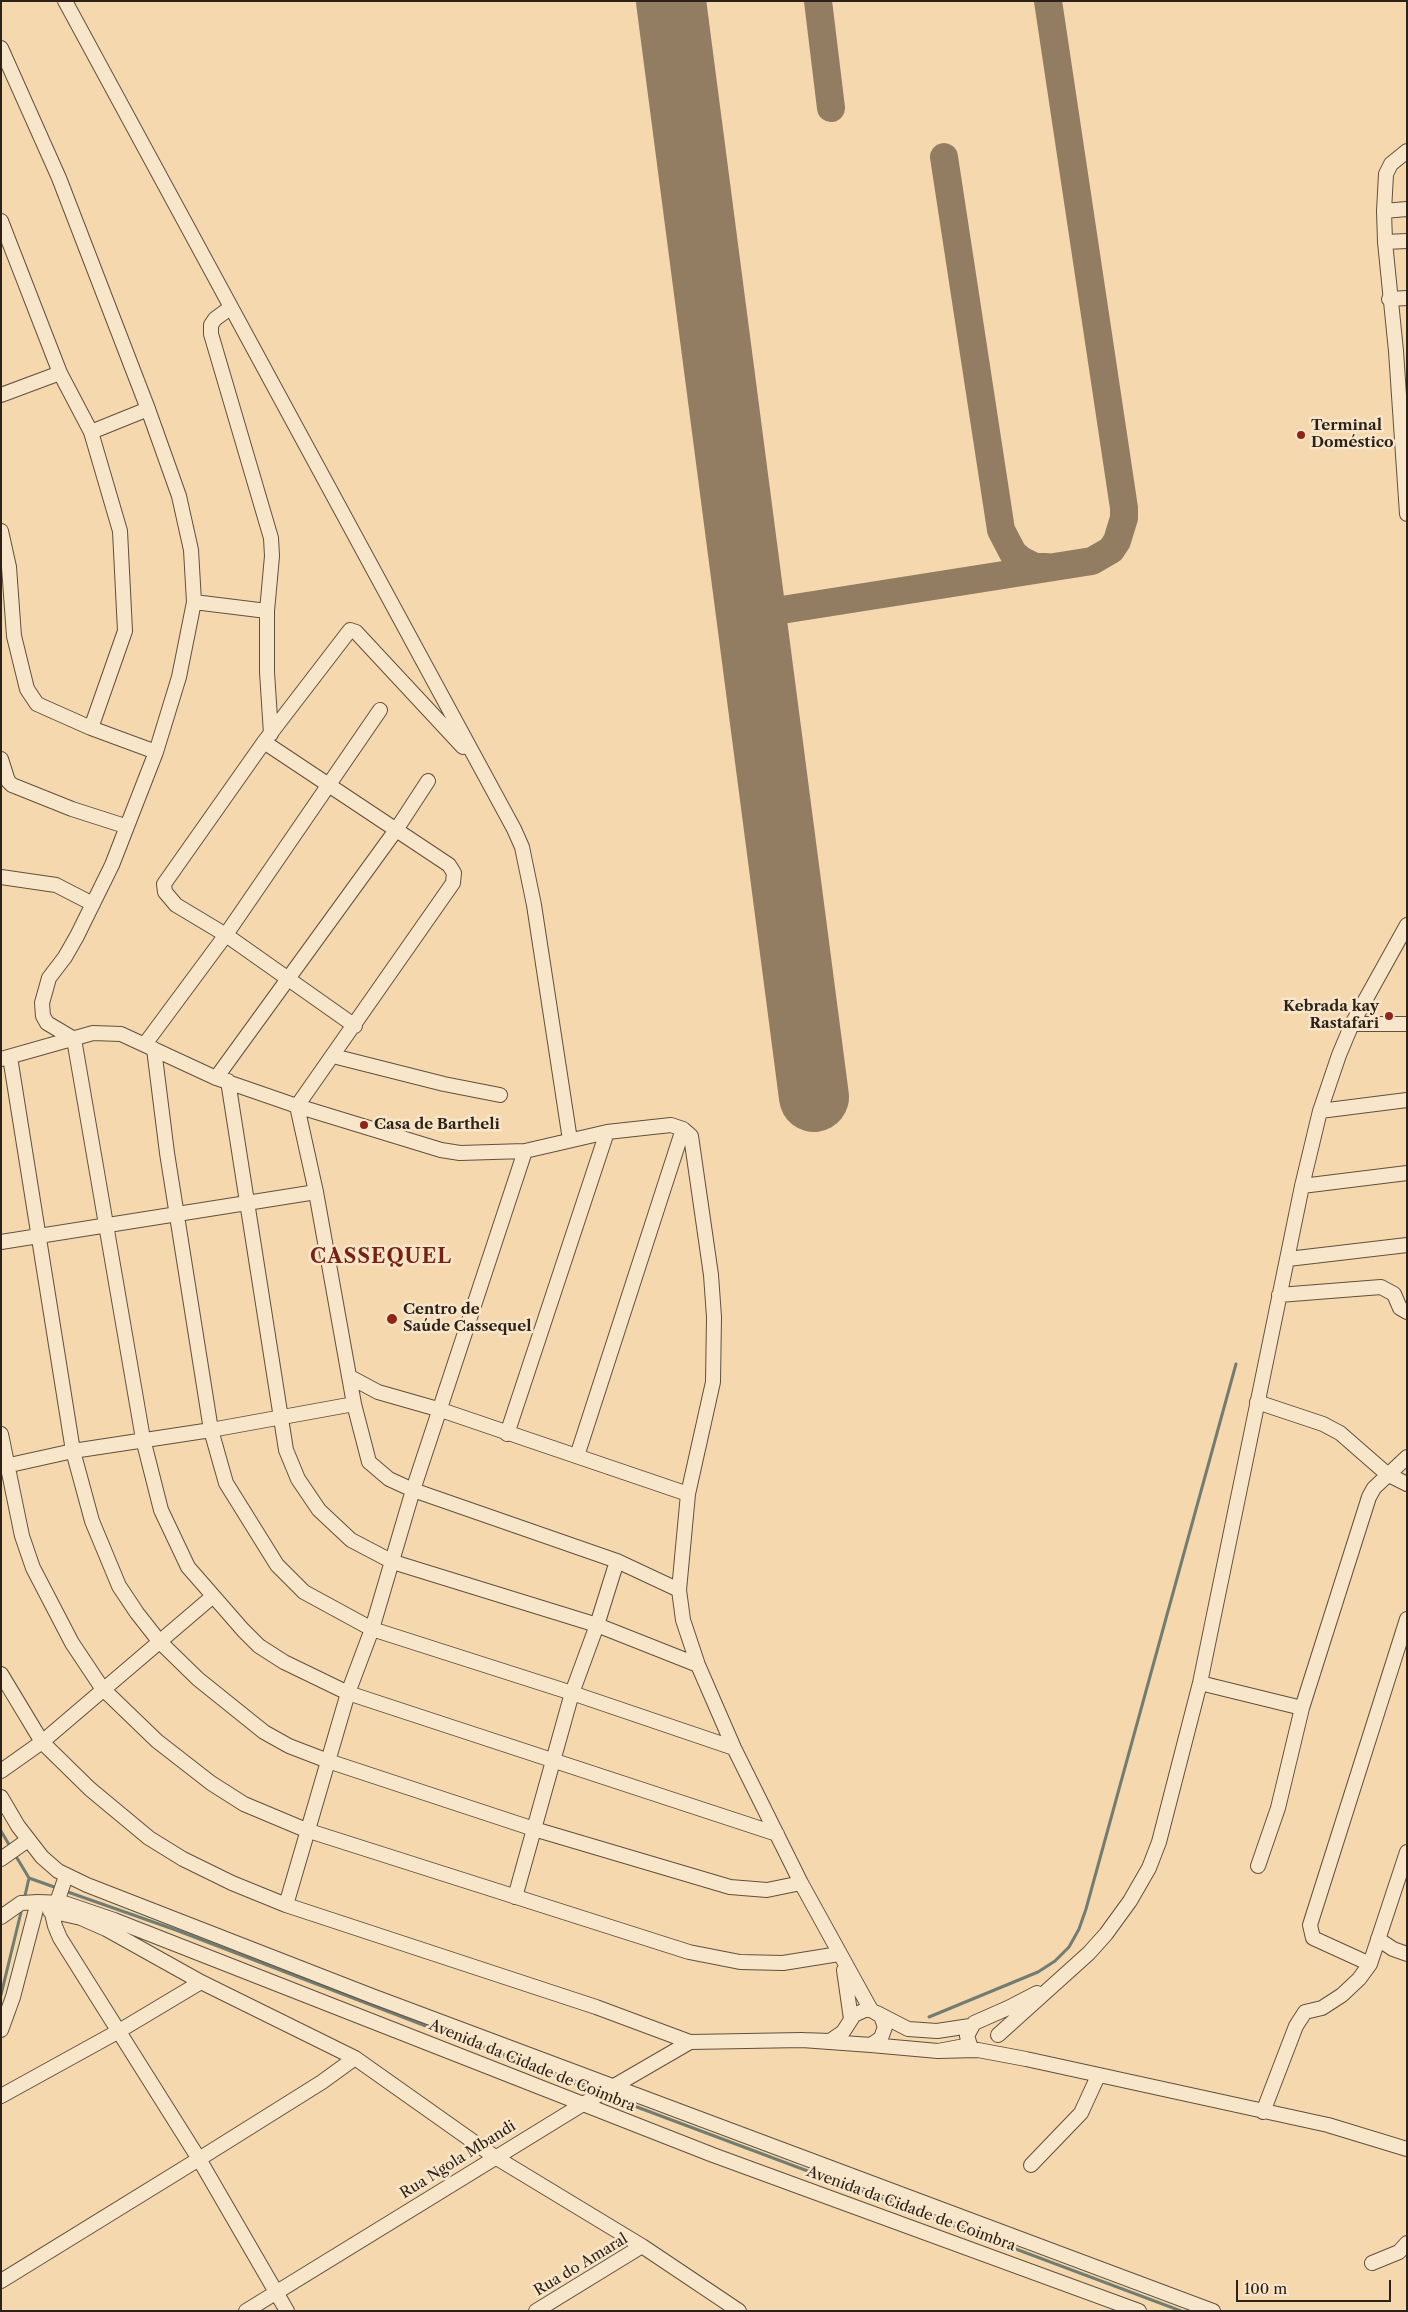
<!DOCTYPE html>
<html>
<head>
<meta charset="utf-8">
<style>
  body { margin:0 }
  #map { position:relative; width:1408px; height:2312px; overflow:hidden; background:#f5d8ad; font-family:"Libre Caslon Text",serif }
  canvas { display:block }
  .frame { position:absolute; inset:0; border:2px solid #2e2218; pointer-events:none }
  .scale { position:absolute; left:1236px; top:2280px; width:155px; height:22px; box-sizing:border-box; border:2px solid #2e2218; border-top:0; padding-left:6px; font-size:15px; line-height:18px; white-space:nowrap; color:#2e2218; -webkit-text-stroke:4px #f8e6ca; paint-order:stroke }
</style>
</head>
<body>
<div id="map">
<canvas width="1408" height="2312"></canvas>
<div class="frame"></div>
<div class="scale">100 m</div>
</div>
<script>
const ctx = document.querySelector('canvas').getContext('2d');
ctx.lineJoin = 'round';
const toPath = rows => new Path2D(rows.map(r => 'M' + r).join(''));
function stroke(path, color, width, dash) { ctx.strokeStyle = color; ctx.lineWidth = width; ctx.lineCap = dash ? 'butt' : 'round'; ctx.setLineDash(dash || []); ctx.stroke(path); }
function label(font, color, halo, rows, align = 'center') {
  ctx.font = font + ' "Libre Caslon Text",serif'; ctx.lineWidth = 5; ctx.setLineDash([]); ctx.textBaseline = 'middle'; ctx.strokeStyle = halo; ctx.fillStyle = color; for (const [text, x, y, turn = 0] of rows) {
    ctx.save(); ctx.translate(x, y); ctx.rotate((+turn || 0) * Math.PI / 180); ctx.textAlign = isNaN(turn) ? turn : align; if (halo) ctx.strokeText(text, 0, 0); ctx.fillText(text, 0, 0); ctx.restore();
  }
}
stroke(toPath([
  [1,1831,11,1848],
  [14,1853,29,1878],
  [29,1878,57,1888],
  [65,1891,176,1930,595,2091],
  [24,1900,29,1878],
  [1,1995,22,1908],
  [929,2017,1038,1972,1055,1961,1069,1947,1079,1929,1086,1909,1236,1364],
  [605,2095,1181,2311]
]), '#717d73', 3);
stroke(toPath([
  [818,1,831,108],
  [944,157,1001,530,1013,553,1021,560,1035,567,1046,567],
  [750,615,1092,561,1111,550,1117,541,1124,518,1124,508,1048,1]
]), '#927d62', 28);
stroke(toPath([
  [671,1,814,1097]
]), '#927d62', 70);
const minor = toPath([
  [65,1,514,829,522,847,534,905,570,1140],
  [1,48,59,178,148,409,179,496,191,550,194,602,179,677,156,752,112,865,77,936,65,957,49,978,42,1003,43,1016,47,1023,74,1039,143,1439,161,1510,188,1567,243,1630,259,1646,284,1662,348,1693,777,1834],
  [1407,151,1391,164,1386,174,1384,211,1385,242,1396,351,1407,514],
  [1384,211,1407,209],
  [1,221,60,373,91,432,120,531,125,631,91,728],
  [1385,242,1407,241],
  [1389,299,1407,298],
  [230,308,215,319,211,325,211,334,271,538,272,556,267,611,267,672,271,734],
  [1,395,60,373],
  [91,432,148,409],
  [1,531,9,567,14,636,27,689,37,704,91,728,156,752],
  [194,602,267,611],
  [264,742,449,865,454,873,453,883,297,1106,316,1192,354,1404,369,1462,389,1479,413,1490,617,1561,679,1590],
  [1,759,8,781,12,785,72,809,125,826],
  [1,877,56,885,93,904],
  [1352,1024,1407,1024],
  [355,1026,226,935,176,905,165,892,164,884,264,742,350,630,356,632,463,747],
  [145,1044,225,936,380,710],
  [154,1049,167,1153,211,1430,226,1483,277,1565,304,1592,372,1629,572,1693,734,1748],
  [333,1056,444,1084,500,1095],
  [10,1057,73,1451,92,1521,119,1586,137,1613,159,1641,198,1679,264,1732,289,1746,328,1761,534,1829,730,1887,767,1890,801,1883],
  [1,1059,93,1033,121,1034,216,1078,297,1106,441,1150,460,1153,525,1151,607,1132,671,1125,683,1129,691,1136,711,1275,714,1317,713,1382,688,1494,679,1590,683,1620,698,1665,734,1748,801,1883,871,2010],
  [216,1078,396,830,428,781],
  [228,1081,286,1450,298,1479,319,1510,351,1540,393,1562,597,1625,698,1665],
  [1320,1111,1407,1100],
  [1302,1186,1407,1173],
  [1,1242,316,1192],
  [1288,1259,1407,1245],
  [1279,1295,1381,1287,1394,1294,1400,1308,1407,1312],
  [350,1377,378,1392,441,1410,688,1494],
  [1257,1402,1323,1424,1340,1433,1387,1474,1407,1484],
  [1,1434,22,1536,33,1568,72,1643,102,1688,157,1741,211,1783,244,1804,306,1830,689,1952,740,1962,783,1963,839,1954],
  [507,1434,607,1132],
  [577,1456,683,1129],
  [1,1467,73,1451,211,1430,354,1404],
  [1,1674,42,1742,90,1789,149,1838,183,1859,232,1883,286,1905,596,2007,690,2042,802,2040,830,2041,843,2032,854,2015,865,2010,871,2010,881,2016,885,2027,881,2038,871,2045,802,2040],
  [1200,1683,1302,1708],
  [1,1771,42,1742,212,1597],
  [1,1797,18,1826,42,1857,58,1871,87,1885,372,1996,1213,2311],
  [1,1859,28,1840],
  [1258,1866,1278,1808,1302,1708,1369,1497,1374,1488,1407,1457],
  [515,1897,572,1693,597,1625,617,1561],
  [57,1902,66,1876],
  [50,1905,55,1926,60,1938,199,2159,287,2311],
  [286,1905,348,1693,372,1629,413,1490,525,1151],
  [50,1911,81,1918,106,1929,201,1982,355,2058,495,2157,642,2246,739,2311],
  [1,1917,21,1903,38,1902],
  [1378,1939,1393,1949,1407,1954],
  [1370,1964,1313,1938,1310,1925,1407,1619],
  [844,1970,851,2019],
  [1037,1993,1008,2008,974,2023,967,2036,970,2045,938,2051,978,2050,1026,2059,1328,2125,1407,2149],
  [877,2013,908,2029,937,2031,970,2026],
  [1,2030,13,1997,38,1902,64,1903,114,1920,713,2155,1139,2311],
  [998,2035,1089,1953,1106,1934,1130,1901,1149,1868,1159,1842,1200,1683,1302,1186,1320,1111,1339,1055,1352,1024,1407,925],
  [871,2045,938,2051],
  [1,2096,119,2031,201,1982],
  [1263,2112,1296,2026,1305,2012,1322,2008,1342,1995,1359,1979,1370,1964,1407,1852],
  [1031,2165,1081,2113,1098,2076],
  [1372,2263,1399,2252,1407,2243],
  [1,2281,199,2159,322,2082,355,2058],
  [246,2311,583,2104,690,2042],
  [536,2311,642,2246]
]);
stroke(minor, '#60503d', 16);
stroke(minor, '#f8e6ca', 14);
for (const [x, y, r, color] of [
  [1301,435,5,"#8f2418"],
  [1389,1016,5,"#8f2418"],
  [364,1125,5,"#8f2418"],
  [392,1319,6,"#8f2418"]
]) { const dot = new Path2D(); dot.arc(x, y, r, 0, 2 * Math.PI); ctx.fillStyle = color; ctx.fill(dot); stroke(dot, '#f8e6ca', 2); }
label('bold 15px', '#2e2218', '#f8e6ca', [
  ["Terminal",1311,426],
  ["Doméstico",1311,443],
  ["Kebrada kay",1379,1007,"right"],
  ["Rastafari",1379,1024,"right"],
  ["Casa de Bartheli",374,1125],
  ["Centro de",403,1310],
  ["Saúde Cassequel",403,1327]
], 'left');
label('15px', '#2e2218', '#f8e6ca', [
  ["Avenida da Cidade de Coimbra",532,2066,22],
  ["Rua Ngola Mbandi",458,2160,-32],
  ["Avenida da Cidade de Coimbra",911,2209,20],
  ["Rua do Amaral",581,2265,-31]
]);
ctx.letterSpacing = '1px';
label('bold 20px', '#7a1f14', '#f8e6ca', [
  ["CASSEQUEL",381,1257]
]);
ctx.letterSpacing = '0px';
</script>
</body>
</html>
